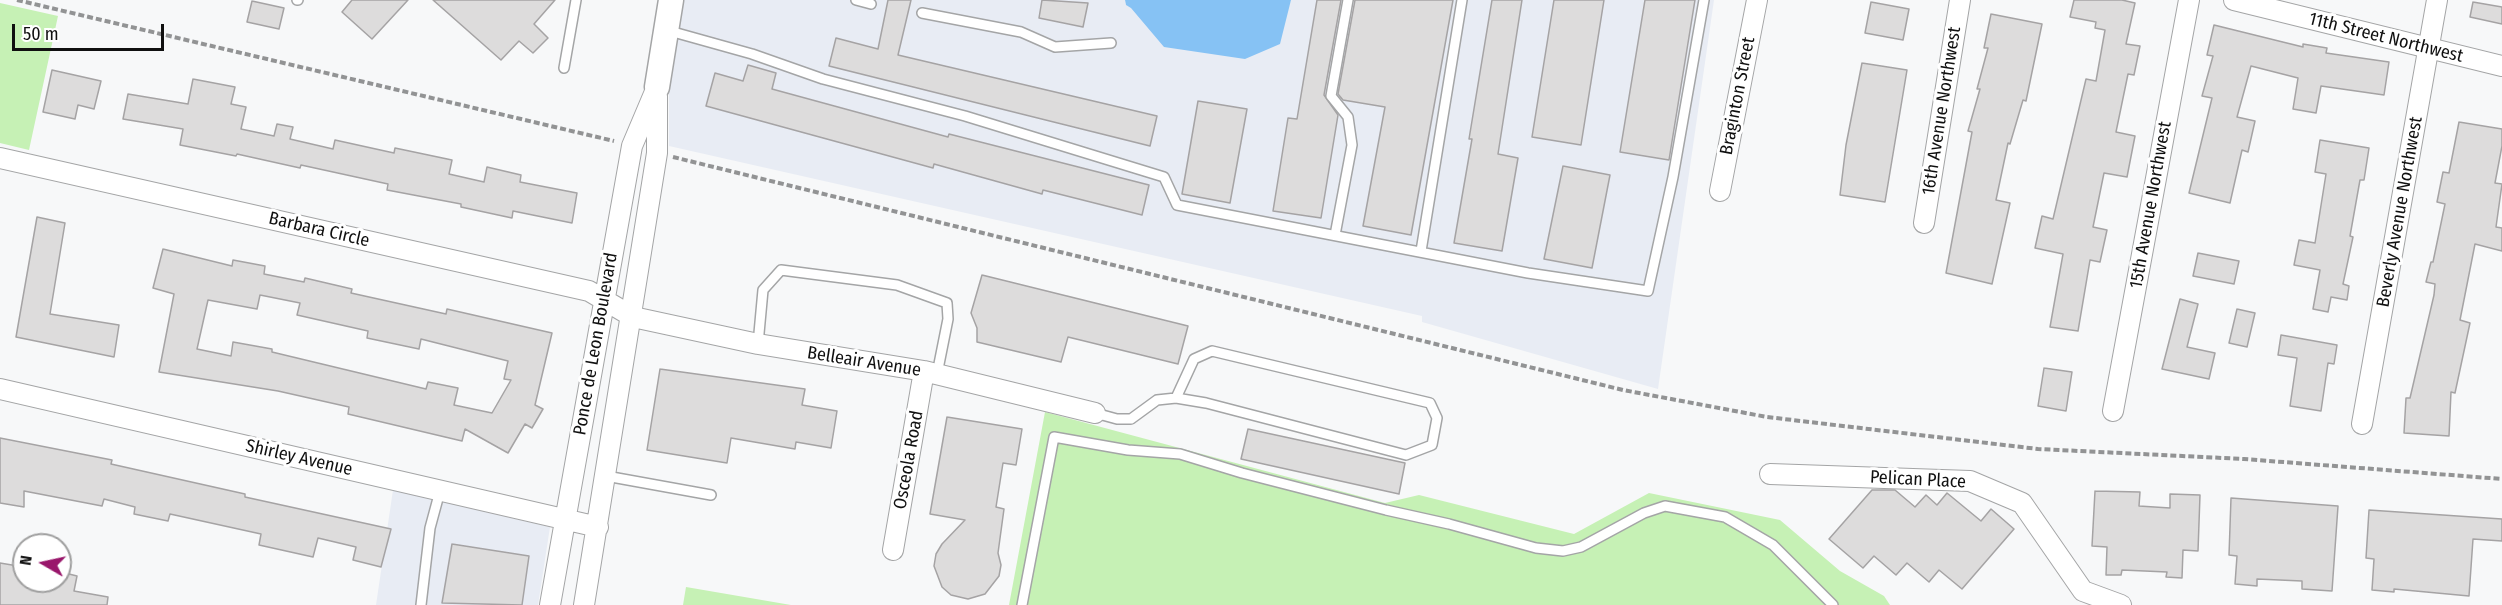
<!DOCTYPE html>
<html>
<head>
<meta charset="utf-8">
<style>
  body { margin:0 }
  #map { position:relative; width:2502px; height:605px; overflow:hidden; background:#f7f8f9; font-family:"Fira Sans Condensed",sans-serif }
  canvas { display:block }
  .north { position:absolute; left:12px; top:533px; width:60px; height:60px; box-sizing:border-box; background:#fff; border:2px solid #9f9f9f; border-radius:50%; rotate:279deg; font-size:16px; font-weight:700; line-height:24px; text-align:center; color:#101010 }
  .north::after { content:''; display:block; margin:auto; width:21px; height:27px; background:#99166b; clip-path:polygon(50% 0,100% 100%,50% 72%,0 100%) }
  .scale { position:absolute; left:12px; top:24px; width:152px; height:27px; box-sizing:border-box; border:3px solid #101010; border-top:0; padding-left:8px; font-size:18px; line-height:21px; white-space:nowrap; color:#101010; -webkit-text-stroke:4px #fff; paint-order:stroke }
</style>
</head>
<body>
<div id="map">
<canvas width="2502" height="605"></canvas>
<div class="north">N</div>
<div class="scale">50 m</div>
</div>
<script>
const ctx = document.querySelector('canvas').getContext('2d');
ctx.lineJoin = 'round';
function paint(path, color) { ctx.fillStyle = color; ctx.fill(path, 'evenodd'); }
const toPath = rows => new Path2D(rows.map(r => 'M' + r).join(''));
function stroke(path, color, width, dash) { ctx.strokeStyle = color; ctx.lineWidth = width; ctx.lineCap = dash ? 'butt' : 'round'; ctx.setLineDash(dash || []); ctx.stroke(path); }
function label(font, color, halo, rows, align = 'center') {
  ctx.font = font + ' "Fira Sans Condensed",sans-serif'; ctx.lineWidth = 6; ctx.setLineDash([]); ctx.textBaseline = 'middle'; ctx.strokeStyle = halo; ctx.fillStyle = color; for (const [text, x, y, turn = 0] of rows) {
    ctx.save(); ctx.translate(x, y); ctx.rotate((+turn || 0) * Math.PI / 180); ctx.textAlign = isNaN(turn) ? turn : align; if (halo) ctx.strokeText(text, 0, 0); ctx.fillText(text, 0, 0); ctx.restore();
  }
}
paint(toPath([
  [683,0,1125,0,1126,5,1131,7,1287,12,1291,0,1714,0,1658,389,1422,322,1422,316,669,146,669,90],
  [393,490,550,527,538,605,376,605]
]), '#e8ecf4');
paint(toPath([
  [0,3,58,16,29,150,0,143],
  [1045,412,1385,503,1419,495,1574,534,1649,493,1780,520,1840,571,1884,596,1890,605,1009,605],
  [686,587,791,605,683,605]
]), '#c6f1b5');
paint(toPath([
  [1125,0,1291,0,1280,44,1245,59,1164,47,1131,8,1126,5]
]), '#86c2f4');
const building = toPath([
  [352,0,408,0,372,39,342,12,352,0],
  [433,0,555,0,534,24,548,38,533,53,519,41,501,60,433,0],
  [888,0,911,0,898,55,1157,116,1150,146,829,66,836,38,878,49,888,0],
  [1042,0,1088,3,1083,27,1039,18,1042,0],
  [1317,0,1341,0,1324,95,1338,115,1321,218,1273,211,1288,118,1297,119,1317,0],
  [1355,0,1453,0,1411,235,1363,226,1385,107,1343,100,1338,94,1355,0],
  [1492,0,1522,0,1498,154,1518,158,1502,251,1454,243,1472,139,1469,139,1492,0],
  [1554,0,1604,0,1581,145,1532,137,1554,0],
  [1645,0,1695,0,1669,160,1620,152,1645,0],
  [2074,0,2122,0,2135,3,2126,44,2140,46,2134,75,2128,74,2116,132,2135,136,2127,177,2104,173,2093,227,2107,230,2100,262,2090,260,2078,331,2050,327,2063,254,2035,248,2042,216,2053,219,2086,79,2096,81,2105,30,2095,28,2096,22,2070,17,2074,0],
  [252,1,284,8,279,29,247,22,252,1],
  [1871,2,1909,9,1903,40,1865,33,1871,2],
  [2473,2,2502,7,2502,24,2470,17,2473,2],
  [1991,14,2042,24,2026,101,2023,100,2010,144,2008,143,1996,200,2010,203,1992,284,1946,273,1972,132,1968,131,1980,89,1977,89,1988,48,1984,48,1991,14],
  [2214,25,2303,47,2303,44,2327,48,2326,53,2389,62,2384,95,2321,86,2316,113,2293,109,2298,78,2251,66,2237,117,2255,121,2248,152,2242,150,2230,203,2189,193,2212,98,2202,96,2213,56,2207,55,2214,25],
  [1862,63,1907,70,1885,202,1840,195,1846,145,1862,63],
  [748,65,776,73,772,89,948,137,949,134,1149,185,1142,215,1043,190,1042,194,934,164,933,168,706,106,715,73,743,81,748,65],
  [52,70,101,81,94,109,78,105,75,119,43,112,52,70],
  [193,79,235,87,231,104,246,107,241,129,274,136,277,124,293,127,290,139,333,149,335,140,394,153,395,148,452,160,449,174,484,182,487,167,521,175,520,182,577,193,572,223,513,211,512,218,461,207,461,204,387,190,388,184,301,165,300,168,237,154,236,156,180,145,183,129,123,119,128,94,188,104,193,79],
  [1198,101,1247,109,1230,203,1182,194,1198,101],
  [2459,122,2502,129,2502,146,2495,183,2502,184,2496,227,2502,228,2502,251,2475,244,2460,320,2470,323,2455,393,2451,392,2449,436,2404,433,2406,398,2410,398,2434,295,2435,284,2426,282,2431,262,2433,262,2445,204,2437,202,2443,172,2449,173,2459,122],
  [2320,140,2369,148,2364,180,2360,180,2350,236,2353,237,2343,284,2349,286,2347,300,2331,297,2328,312,2313,309,2320,270,2294,265,2299,240,2315,243,2326,174,2315,172,2320,140],
  [1563,166,1610,175,1592,268,1544,259,1563,166],
  [37,217,65,223,50,314,119,325,114,357,16,337,37,217],
  [163,249,232,266,233,260,265,266,264,274,304,282,305,278,352,289,351,293,446,314,447,309,552,333,535,405,543,409,532,428,525,424,508,453,465,429,462,441,348,414,349,407,278,391,159,372,174,294,153,288,163,249],
  [260,295,300,303,297,315,368,331,367,338,419,349,421,339,508,361,504,379,511,380,492,413,454,405,458,388,428,382,426,389,272,352,272,349,233,342,231,356,197,349,208,300,257,309,260,295],
  [2198,253,2239,261,2234,284,2193,276,2198,253],
  [982,275,1188,326,1178,364,1068,337,1061,362,977,342,977,328,971,313,982,275],
  [2180,299,2198,304,2187,347,2215,353,2209,379,2162,369,2180,299],
  [2237,309,2255,313,2247,347,2229,343,2237,309],
  [2281,335,2337,345,2334,364,2328,363,2321,411,2290,406,2297,358,2278,355,2281,335],
  [2044,368,2072,372,2066,411,2038,406,2044,368],
  [660,369,805,389,802,405,837,411,831,448,796,442,795,449,731,438,727,463,647,450,660,369],
  [947,417,1022,429,1016,465,1003,463,996,507,1004,509,998,553,1001,565,999,576,985,594,968,599,951,595,942,587,934,566,936,554,942,544,965,520,930,514,947,417],
  [1248,429,1405,463,1399,494,1241,459,1248,429],
  [0,438,112,460,111,464,245,494,245,497,391,529,381,567,353,560,356,547,318,538,313,557,259,545,261,534,170,514,168,521,134,514,135,507,104,499,102,506,24,491,24,507,0,503,0,438],
  [1872,490,1895,490,1915,507,1926,495,1937,505,1947,493,1981,521,1991,509,2014,529,1962,589,1939,570,1929,582,1907,563,1896,575,1874,556,1863,568,1829,539,1872,490],
  [2095,491,2140,492,2139,506,2170,508,2170,494,2200,495,2198,551,2183,550,2182,578,2166,577,2167,572,2122,570,2121,575,2106,575,2107,547,2092,546,2095,491],
  [2231,498,2338,506,2332,591,2302,589,2302,581,2257,579,2257,586,2235,584,2237,556,2229,555,2231,498],
  [2369,510,2502,519,2502,541,2473,539,2469,596,2394,589,2394,592,2372,590,2374,559,2366,558,2369,510],
  [452,544,529,556,522,605,442,603,452,544],
  [0,563,24,567,24,581,60,581,61,572,77,576,74,591,108,597,107,605,0,605,0,563]
]);
paint(building, '#dddcdc');
stroke(building, '#a5a3a4', 1.5);
const service = toPath([
  [297,0,298,0],
  [856,0,871,4],
  [922,13,1021,32,1055,47,1111,43],
  [666,30,752,54,823,79,965,116,1164,177,1177,205,1528,273,1648,291,1673,177,1704,0],
  [564,68,576,0],
  [1335,235,1352,145,1348,117,1331,96,1348,0],
  [1421,251,1462,0],
  [758,344,763,290,781,270,897,285,947,303,948,319,937,374],
  [1095,413,1117,419,1131,419,1157,400,1176,398,1206,403,1406,455,1432,445,1437,418,1430,403,1212,351,1194,359,1176,398],
  [606,476,711,495],
  [421,605,430,528,440,491],
  [1022,605,1054,437,1128,450,1180,454,1242,473,1386,510,1449,524,1536,548,1563,551,1581,547,1644,513,1665,506,1725,517,1773,545,1833,605]
]);
const minor = toPath([
  [2234,0,2502,66],
  [0,158,589,291,633,317,758,344,924,371,1095,413],
  [1720,191,1757,0],
  [1924,223,1960,0],
  [0,389,598,527],
  [2113,411,2189,0],
  [2362,424,2437,0],
  [1770,474,1970,481,2022,503,2083,591,2121,605],
  [893,550,924,371],
  [550,605,632,146,657,87],
  [584,605,657,153,657,96]
]);
const tertiary = toPath([
  [657,87,671,0]
]);
stroke(service, '#a4a5a6', 12);
stroke(minor, '#a4a5a6', 22);
stroke(tertiary, '#a4a5a6', 27);
stroke(toPath([
  [17,0,614,141],
  [673,157,1623,390,1767,417,2038,449,2244,459,2502,479]
]), '#929394', 4, [6, 3]);
stroke(service, '#fff', 9);
stroke(minor, '#fff', 20);
stroke(tertiary, '#fff', 24);
label('18px', '#101010', '#fff', [
  ["11th Street Northwest",2386,38,14],
  ["Braginton Street",1738,96,-79],
  ["16th Avenue Northwest",1942,111,-81],
  ["15th Avenue Northwest",2151,205,-80],
  ["Beverly Avenue Northwest",2400,212,-80],
  ["Barbara Circle",319,230,13],
  ["Ponce de Leon Boulevard",596,344,-80],
  ["Belleair Avenue",864,362,9],
  ["Shirley Avenue",299,458,13],
  ["Osceola Road",909,460,-80],
  ["Pelican Place",1918,480,3]
]);
</script>
</body>
</html>
